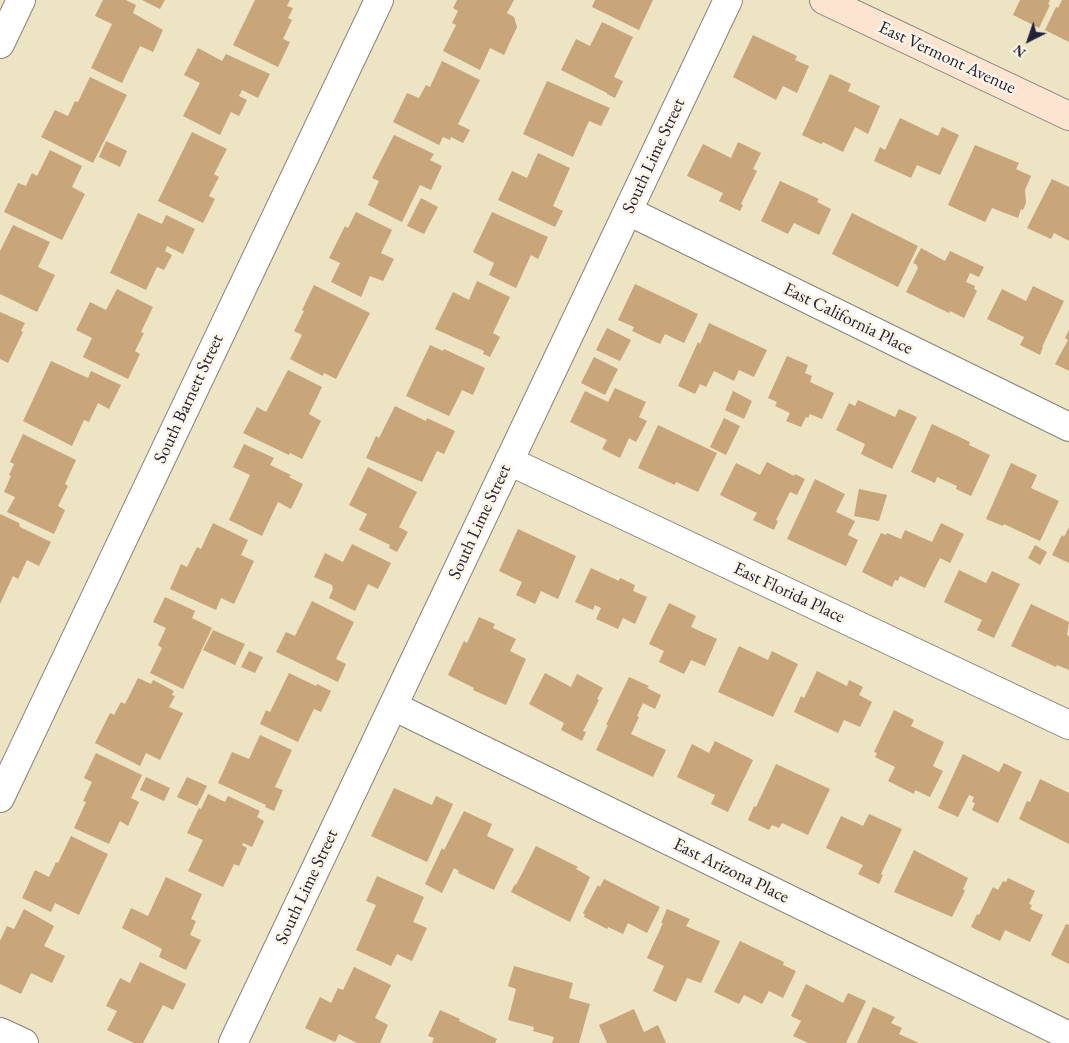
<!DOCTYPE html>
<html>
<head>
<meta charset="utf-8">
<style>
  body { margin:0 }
  #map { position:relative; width:1069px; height:1043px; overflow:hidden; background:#ece4c2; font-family:"EB Garamond",serif }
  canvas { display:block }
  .north { position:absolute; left:1004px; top:15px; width:50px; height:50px; -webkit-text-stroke:4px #fcf5e5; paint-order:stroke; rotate:221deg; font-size:14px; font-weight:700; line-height:20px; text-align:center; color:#22223b }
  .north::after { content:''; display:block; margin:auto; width:18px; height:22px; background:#22223b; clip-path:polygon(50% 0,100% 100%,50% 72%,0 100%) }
</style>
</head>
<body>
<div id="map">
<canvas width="1069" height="1043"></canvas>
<div class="north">N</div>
</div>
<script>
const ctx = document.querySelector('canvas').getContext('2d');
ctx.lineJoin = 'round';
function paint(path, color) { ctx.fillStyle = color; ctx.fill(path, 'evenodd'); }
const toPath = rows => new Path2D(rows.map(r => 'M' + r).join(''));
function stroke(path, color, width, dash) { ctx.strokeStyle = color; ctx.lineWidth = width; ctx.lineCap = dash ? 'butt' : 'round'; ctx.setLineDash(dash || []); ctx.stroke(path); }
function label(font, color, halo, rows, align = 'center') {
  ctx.font = font + ' "EB Garamond",serif'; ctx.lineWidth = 5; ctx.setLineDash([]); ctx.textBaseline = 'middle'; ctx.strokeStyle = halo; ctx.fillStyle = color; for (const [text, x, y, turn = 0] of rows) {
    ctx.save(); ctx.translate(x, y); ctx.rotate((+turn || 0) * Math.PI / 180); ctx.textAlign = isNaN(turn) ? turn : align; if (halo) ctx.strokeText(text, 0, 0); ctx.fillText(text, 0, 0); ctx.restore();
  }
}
paint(toPath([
  [103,0,126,0,136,5,133,13,163,30,153,52,140,46,122,83,91,68,112,24,95,16],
  [142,0,165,0,160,9],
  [255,0,290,0,287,6,293,8,288,18,292,20,283,39,290,42,278,67,233,45],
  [457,0,514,0,507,13,514,17,517,27,504,55,490,48,480,70,443,51,456,25,452,23,458,11,453,8],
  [595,0,653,0,639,30,592,7],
  [1020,0,1050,0,1048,4,1050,5,1039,28,1013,15],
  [1062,0,1069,0,1069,42,1045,30,1056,7,1058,8],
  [602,22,633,37,614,77,623,81,615,98,607,94,607,93,561,70,576,39,590,46],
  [753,35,797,56,795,60,809,66,797,93,783,86,776,100,733,77],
  [198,48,222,61,226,54,270,74,258,98,242,90,239,96,247,100,239,116,231,112,220,135,183,116,200,83,184,75],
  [442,61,480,80,458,124,470,130,463,143,451,137,450,140,443,137,439,145,393,122,407,93,419,98,426,85,430,87],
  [830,74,851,84,848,91,880,106,868,134,855,127,843,152,823,142,821,144,802,135],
  [90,77,127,95,93,163,41,137,55,110,68,116,75,101,78,102],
  [547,81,610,108,601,126,589,121,573,157,523,134],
  [900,118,938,136,942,127,959,135,940,175,917,165,911,178,874,161,880,147,885,150],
  [192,132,227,149,214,174,219,177,209,196,215,199,203,223,158,201],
  [394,135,434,154,430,160,442,166,431,190,420,185,402,222,368,205,379,181,372,178],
  [106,141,127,151,120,167,99,157],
  [738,142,761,153,753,169,757,171,741,204,743,205,740,211,719,201,723,193,687,176,703,144,731,158],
  [975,145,1019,163,1016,169,1031,176,1025,190,1026,203,1023,210,1021,209,1018,218,992,208,985,222,948,205],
  [50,150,82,166,72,187,85,194,62,240,4,212,18,183,26,186,32,173,37,176],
  [538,153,570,168,553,206,563,211,555,227,498,200,512,171,527,178],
  [1052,179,1069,187,1069,241,1054,233,1051,239,1027,228],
  [780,181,819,199,817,202,831,209,819,235,794,223,788,234,761,221],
  [421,198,438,207,424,234,407,226],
  [356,212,392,230,381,253,394,259,383,281,370,276,361,297,331,282,340,263,329,258,345,226,348,228],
  [492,212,548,237,538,259,531,255,516,288,489,275,494,263,473,252],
  [138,213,162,224,166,215,195,229,183,254,167,246,165,251,172,255,164,270,157,267,146,290,110,273],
  [852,213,918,246,898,287,832,254],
  [13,225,50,242,38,267,55,275,37,312,0,294,0,251],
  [921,248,945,261,950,251,984,267,979,277,970,273,966,282,975,286,974,289,977,291,964,318,950,311,949,313,906,292,918,268,917,267,917,265,913,263],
  [477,281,510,297,493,333,500,337,490,357,483,354,484,351,435,329,453,292,469,300],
  [635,284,698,314,684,343,665,334,660,344,632,331,634,327,618,320],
  [314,285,370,313,336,379,324,373,323,376,290,359,302,335,294,331,304,311,302,310],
  [1033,286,1064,301,1042,347,1043,347,1040,355,1020,345,1024,337,987,319,1002,289,1026,301],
  [117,289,153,307,141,332,144,333,135,351,140,354,128,379,83,357,92,338,76,330,90,302,106,310],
  [0,312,25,323,21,331,23,332,8,363,0,359],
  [709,323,767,350,754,377,739,370,734,381,714,371,706,387,700,384,695,394,678,386,698,342,700,344],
  [607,328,631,340,620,361,596,350],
  [1069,330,1069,371,1055,364,1068,340,1065,338],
  [430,345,443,351,444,349,485,368,473,395,462,390,449,416,406,396],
  [787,356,808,365,805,373,812,376,810,382,834,393,822,419,810,414,808,418,806,417,801,427,786,421,790,413,775,406,777,402,768,398],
  [594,357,618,369,605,395,581,383],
  [51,361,88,378,91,371,121,385,109,409,98,403,89,422,84,420,72,446,23,421],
  [288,370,322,387,309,414,321,421,302,459,290,453,289,455,243,433,257,407,266,412],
  [615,388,646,402,639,417,647,421,636,442,629,438,620,458,602,449,607,440,570,422,585,391,608,402],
  [733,391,752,401,744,419,725,410],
  [858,400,895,417,899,409,917,417,892,469,861,454,865,444,836,430,849,403,855,406],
  [395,406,426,421,427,418,455,431,444,454,437,451,422,482,366,458,376,436,379,438],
  [724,418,740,426,726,455,710,447],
  [932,424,970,442,969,445,990,455,971,496,956,489,957,486,937,477,935,483,911,472],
  [658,425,717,453,698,492,676,482,675,485,638,468],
  [23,434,76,460,65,484,68,486,58,506,65,510,54,534,7,512,15,497,4,492,11,476,9,475,14,464,10,462],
  [244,444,274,458,270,465,291,475,289,477,303,484,291,509,278,502,262,536,229,520,250,475,233,467],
  [767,462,794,476,795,474,805,479,797,495,790,492,776,520,778,521,774,530,753,520,757,513,720,495,736,463,760,475],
  [1011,463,1037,475,1031,488,1059,501,1040,541,1004,524,1003,526,986,519],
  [368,467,417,492,399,527,408,532,397,552,389,548,390,545,359,530,367,514,349,505],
  [815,479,845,494,836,512,855,521,848,535,858,540,846,566,787,539],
  [859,489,887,495,879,521,854,516],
  [0,514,19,523,20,527,51,542,39,566,27,560,18,579,13,576,0,604],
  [213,523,248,540,241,555,254,561,234,604,221,598,216,610,170,589,181,564,187,567,197,547,201,549],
  [941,523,964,534,950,563,940,558,925,588,900,576,898,581,895,580,892,587,862,572,881,533,886,535,887,533,901,539,905,530,932,542],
  [1069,527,1069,563,1052,555,1062,535,1064,537],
  [518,529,576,556,558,599,541,591,535,604,516,595,522,582,499,571],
  [352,544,391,563,378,589,368,584,355,611,329,598,333,589,332,585,314,577,325,553,343,562],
  [1035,545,1047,552,1040,565,1028,558],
  [591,568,619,581,620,578,635,585,633,591,647,597,635,624,623,618,618,629,596,619,601,608,595,605,593,610,575,602],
  [959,570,986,583,992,571,1020,584,994,638,977,630,982,620,944,602],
  [165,597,195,611,192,618,212,628,183,689,150,673,162,648,158,645,166,628,153,622],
  [312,601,354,622,336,659,346,664,338,682,276,652,286,632,295,636],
  [669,603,696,616,691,627,717,639,705,666,691,660,684,674,659,662,664,651,649,644],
  [1031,604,1069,622,1067,635,1069,636,1069,670,1057,665,1056,667,1011,646],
  [479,617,495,624,493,628,516,639,510,651,526,659,506,705,473,690,474,688,448,675,464,641,467,643],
  [213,630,245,644,235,665,203,650],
  [739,646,768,660,772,651,798,664,773,717,718,692],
  [249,651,263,657,255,673,241,667],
  [817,671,847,686,849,680,863,687,859,695,872,702,860,727,844,720,838,733,794,712,801,696,804,698],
  [289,673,316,686,317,684,331,691,321,712,314,709,298,742,260,724,266,710,270,712],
  [545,673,571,687,577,674,603,688,597,699,599,700,583,731,586,732,582,741,561,730,564,723,529,704],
  [629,677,649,686,647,688,661,695,655,709,643,703,637,716,639,717,631,734,666,750,653,777,596,750,608,725,606,725],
  [138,678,151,684,153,680,174,691,172,695,175,696,169,707,183,713,160,760,146,753,140,766,95,743,110,713,114,715,121,702,125,704],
  [894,710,914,720,911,726,944,742,933,766,943,771,930,797,915,790,914,794,888,781,895,767,875,757,877,753,874,752],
  [260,735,292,750,275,787,283,790,274,811,265,807,266,805,218,783,232,752,249,759],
  [715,741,753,760,728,812,711,804,715,795,677,777,692,744,709,753],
  [96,753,142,775,131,798,139,802,128,826,120,821,109,844,74,828,86,802,83,801,92,782,84,778],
  [963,754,999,772,1004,763,1022,772,998,823,972,810,975,803,972,802,974,797,969,795,958,817,938,808],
  [776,764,830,789,808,835,782,823,779,828,772,825,769,830,748,820,754,806,756,807],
  [146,777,170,788,164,801,140,790],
  [187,777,207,786,197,806,177,797],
  [1040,779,1069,793,1069,844,1019,819,1027,801,1030,802],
  [394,788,432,805,436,796,453,804,427,862,371,836],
  [208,794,225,802,228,796,260,811,257,817,264,821,252,847,243,843,242,845,247,848,239,866,234,864,223,887,188,871,203,840,187,833,199,808,201,809],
  [464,811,492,824,487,836,514,849,494,890,458,873,459,871,454,868,442,893,425,884,442,848,444,850],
  [869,814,902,829,881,874,883,875,879,884,858,874,863,865,826,848,841,816,863,826],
  [71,836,108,854,79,915,55,903,51,912,22,898,35,870,49,877,56,862,58,863],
  [536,846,578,867,576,869,590,877,570,922,511,892,515,884,516,885],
  [914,850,968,878,963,889,965,891,952,917,894,892],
  [377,876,424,897,413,922,427,928,412,961,397,954,391,966,356,950,376,905,366,901],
  [166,877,202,894,191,919,196,921,190,935,201,940,186,970,159,957,162,949,122,928,131,908,148,916],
  [1008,878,1035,891,1029,904,1032,905,1030,909,1043,915,1030,942,1005,930,1000,941,971,927,977,914,979,915,993,887,998,890,1003,881,1006,882],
  [604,879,660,907,647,933,628,923,623,934,608,927,607,929,584,917,585,914,583,913,598,885,600,887],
  [24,909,54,926,44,946,65,956,52,983,31,973,21,994,0,984,0,941,7,926,14,929],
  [667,909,690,919,686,926,720,941,701,983,687,978,676,1002,653,991,664,966,647,958,663,923,661,923],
  [1066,924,1069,925,1069,964,1051,955],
  [740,941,784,962,783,965,796,971,783,998,769,991,762,1004,744,995,739,1004,714,992],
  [140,962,186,984,173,1010,163,1005,143,1043,134,1043,107,1030,117,1011,106,1006,120,978,130,983],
  [514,966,573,983,569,998,590,1004,579,1043,552,1043,554,1037,533,1031,534,1027,508,1020,516,989,508,986],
  [354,967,391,985,375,1018,388,1025,380,1043,357,1043,339,1034,335,1042,305,1028,320,997,331,1003,338,988,343,990],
  [806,984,843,1003,848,993,866,1001,846,1043,808,1043,793,1036,801,1021,791,1016],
  [873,1007,895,1017,891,1023,902,1028,899,1034,919,1043,857,1043],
  [634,1009,644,1032,658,1025,666,1043,607,1043,599,1025],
  [440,1010,460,1019,459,1021,497,1039,495,1043,432,1043,434,1038,428,1036]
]), '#c9a57a');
const street = toPath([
  [0,44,21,0],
  [628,211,1069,427],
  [509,461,1069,725],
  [393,706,1069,1036],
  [0,798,379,0],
  [0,1032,24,1043],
  [233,1043,728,0]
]);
const secondary = toPath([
  [824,0,1069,116]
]);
stroke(street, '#87837e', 30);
stroke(secondary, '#87837e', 30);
stroke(street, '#fff', 28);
stroke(secondary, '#fde4d1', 28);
label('18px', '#22223b', '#fcf5e5', [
  ["East Vermont Avenue",947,58,25],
  ["South Lime Street",654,156,-65],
  ["East California Place",848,319,26],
  ["South Barnett Street",189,399,-65],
  ["South Lime Street",480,522,-65],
  ["East Florida Place",789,593,25],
  ["East Arizona Place",731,871,26],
  ["South Lime Street",307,887,-65]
]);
</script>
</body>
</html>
